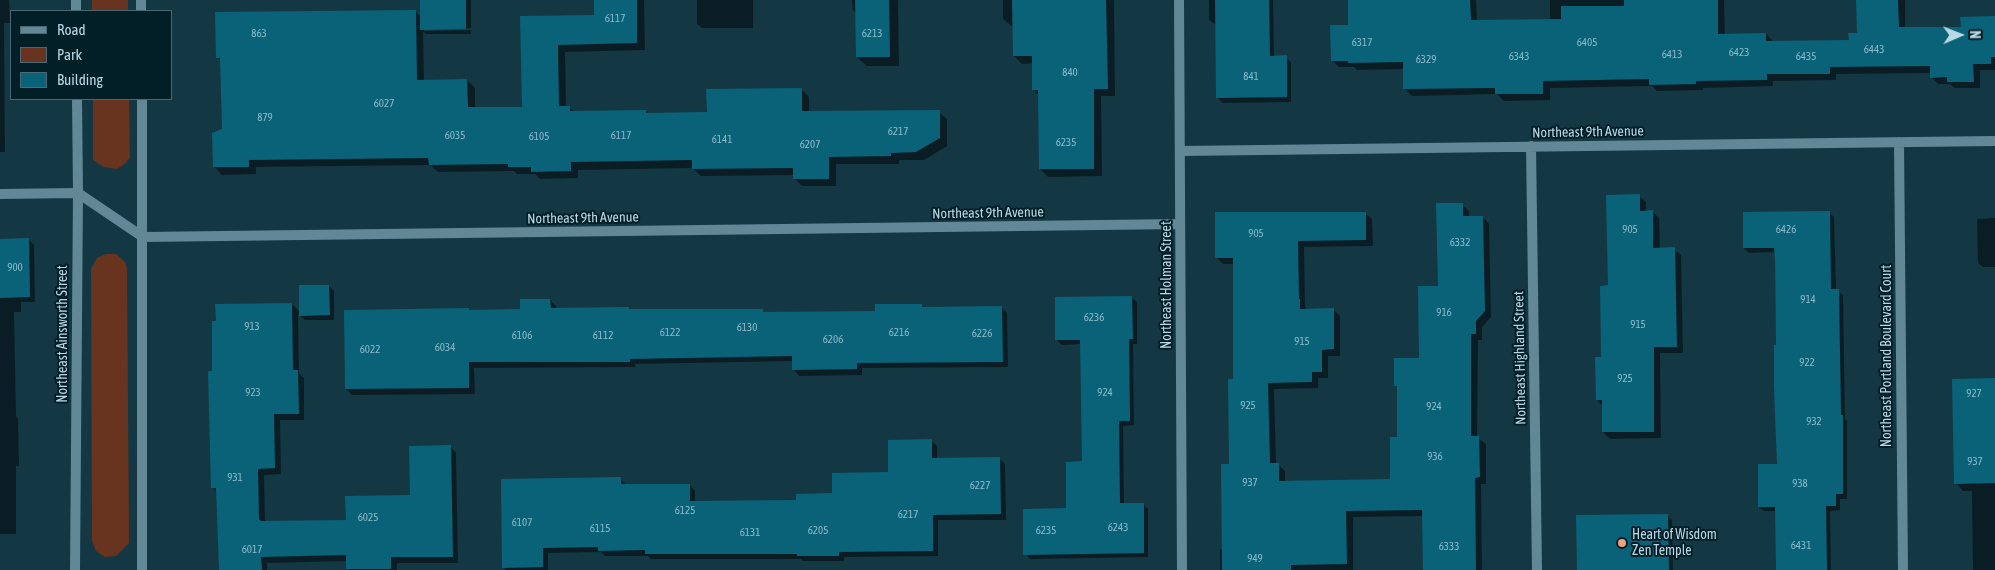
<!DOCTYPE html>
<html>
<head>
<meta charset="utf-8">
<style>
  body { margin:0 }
  #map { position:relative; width:1995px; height:570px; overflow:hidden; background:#133844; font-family:"Asap Condensed",sans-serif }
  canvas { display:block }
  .legend { position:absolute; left:10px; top:10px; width:162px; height:90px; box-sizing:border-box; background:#021e27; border:1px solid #4a6873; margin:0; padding:6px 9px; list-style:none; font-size:15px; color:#b7d8e4 }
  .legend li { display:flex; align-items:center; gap:10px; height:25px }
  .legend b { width:25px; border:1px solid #4a6873 }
  .north { position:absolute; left:1935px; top:10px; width:50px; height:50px; -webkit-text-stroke:4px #021e27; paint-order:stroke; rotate:89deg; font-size:14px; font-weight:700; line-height:20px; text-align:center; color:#b7d8e4 }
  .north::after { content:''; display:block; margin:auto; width:18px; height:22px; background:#b7d8e4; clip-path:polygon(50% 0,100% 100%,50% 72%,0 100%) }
</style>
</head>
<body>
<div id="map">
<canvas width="1995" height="570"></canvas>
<ul class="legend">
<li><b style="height:6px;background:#628895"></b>Road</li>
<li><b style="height:14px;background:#68341f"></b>Park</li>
<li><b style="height:14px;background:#0a6279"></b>Building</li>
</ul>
<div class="north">N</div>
</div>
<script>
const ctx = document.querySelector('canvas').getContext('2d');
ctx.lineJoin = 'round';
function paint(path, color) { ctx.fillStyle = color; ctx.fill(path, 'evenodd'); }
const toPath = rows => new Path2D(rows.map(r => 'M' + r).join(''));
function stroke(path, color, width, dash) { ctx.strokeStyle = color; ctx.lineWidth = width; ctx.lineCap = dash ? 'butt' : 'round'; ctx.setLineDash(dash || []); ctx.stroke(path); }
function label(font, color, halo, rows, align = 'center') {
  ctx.font = font + ' "Asap Condensed",sans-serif'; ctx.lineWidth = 4; ctx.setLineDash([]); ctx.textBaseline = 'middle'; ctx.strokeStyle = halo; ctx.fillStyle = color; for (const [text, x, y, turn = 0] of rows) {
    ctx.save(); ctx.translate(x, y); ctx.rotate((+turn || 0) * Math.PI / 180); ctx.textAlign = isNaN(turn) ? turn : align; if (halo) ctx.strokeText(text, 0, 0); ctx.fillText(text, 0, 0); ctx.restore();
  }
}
paint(toPath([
  [92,0,128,0,128,11,92,11],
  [93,99,129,99,130,157,126,163,117,169,104,167,93,160],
  [106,254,116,254,125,262,127,268,129,543,116,556,105,557,96,551,92,541,91,269,97,258]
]), '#68341f');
paint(toPath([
  [0,0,9,0,10,23,4,23,5,152,0,152],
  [421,0,471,0,471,28,424,29,424,31,471,30,471,34,426,34,423,32,424,81,467,80,475,88,475,109,523,108,521,17,595,17,595,0,644,0,645,50,565,52,566,108,570,108,574,112,646,111,649,115,708,114,801,89,809,97,809,112,939,112,947,119,947,146,924,160,899,160,899,164,836,164,836,186,802,186,794,178,794,175,701,176,692,168,578,170,578,178,540,179,535,174,517,174,514,171,438,172,430,165,256,167,256,174,222,175,215,167,223,130,222,62,217,57,415,11,421,17],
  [697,0,753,0,753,28,702,28,697,24],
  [852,0,898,0,899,66,867,66,857,57,856,13,853,10],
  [1003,0,1114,0,1115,96,1101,96,1102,176,1048,177,1040,169,1039,96,1033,89,1033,63,1022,64,1014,56,1013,27,1003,19],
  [1209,0,1273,0,1274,57,1286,57,1291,62,1291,102,1223,103,1218,98,1216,25,1209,20],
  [1369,0,1476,0,1477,21,1550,20,1550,0,1724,0,1725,35,1766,34,1773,41,1850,41,1858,34,1858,0,1905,0,1905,28,1962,28,1995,18,1995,70,1980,70,1980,88,1955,88,1950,84,1938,84,1931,77,1931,73,1836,74,1836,80,1773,81,1773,86,1703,88,1703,90,1657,91,1652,86,1550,88,1550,100,1504,101,1497,94,1412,96,1405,89,1404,69,1357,70,1354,67,1339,67,1332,60,1350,26],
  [1639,196,1646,202,1646,212,1653,212,1659,218,1660,249,1674,249,1681,255,1683,353,1660,353,1661,438,1610,439,1603,432,1603,406,1597,400,1609,287],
  [1462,204,1469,211,1469,217,1483,217,1489,224,1491,317,1482,327,1482,340,1478,340,1477,437,1486,444,1486,484,1481,484,1482,570,1424,570,1423,516,1353,517,1353,570,1220,570,1220,549,1223,549,1230,465,1234,381,1234,264,1223,264,1216,257,1365,213,1372,219,1373,246,1304,247,1305,306,1307,310,1334,310,1340,316,1340,356,1328,356,1328,378,1318,378,1318,388,1274,389,1276,465,1278,464,1285,471,1285,483,1392,481,1398,438,1398,388,1396,386,1420,359],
  [1829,212,1834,217,1836,290,1843,295,1845,419,1847,421,1847,499,1840,499,1840,510,1830,511,1831,570,1778,570,1777,511,1764,511,1759,507,1778,465,1775,252,1749,253,1744,248],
  [1995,218,1995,267,1983,267,1978,263,1977,219],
  [0,240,29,240,34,245,35,302,21,302,21,312,14,312,16,416,18,419,19,466,16,466,16,534,0,534],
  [329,286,334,291,334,320,305,320,298,314,299,373,304,378,304,420,280,420,281,474,264,475,265,522,347,521,411,496,450,446,456,453,458,563,397,563,397,570,349,570,348,561,267,563,267,570,220,570,217,492,213,488,214,372,292,304,300,312],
  [1132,297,1137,302,1137,344,1133,344,1134,425,1123,426,1124,504,1143,504,1148,509,1148,557,1030,559,1025,554,1067,510,1083,462,1081,344,1062,345,1057,340],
  [550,300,556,306,556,310,629,308,631,311,762,311,764,313,877,312,921,305,924,308,1002,308,1007,313,1008,367,862,368,862,375,799,376,794,370,794,361,635,364,636,367,474,368,475,394,352,395,346,389,470,312,521,311],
  [1995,380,1995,570,1973,570,1972,491,1963,491,1956,483],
  [931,440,937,446,937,460,1000,459,1005,464,1006,520,938,520,938,556,844,557,844,561,803,561,801,559,651,559,648,556,605,556,601,552,548,553,548,570,506,570,503,567,620,478,626,485,690,485,695,491,695,502,797,502,834,495,889,474],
  [1667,515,1672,520,1673,570,1578,570]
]), '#0007');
paint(toPath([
  [420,0,466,0,466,29,420,30],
  [594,0,637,0,637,43,558,45,559,106,570,106,570,111,646,110,646,113,707,112,706,89,802,88,802,111,940,110,940,138,916,152,891,153,891,156,829,157,829,179,793,179,793,168,692,169,692,160,571,162,571,171,531,172,531,167,508,167,508,164,429,165,428,158,249,160,249,167,213,167,212,133,222,129,220,58,216,58,215,12,416,10,417,80,467,79,468,107,522,107,520,16,594,15],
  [855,0,889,0,890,57,856,57],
  [1012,0,1106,0,1108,89,1094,89,1094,169,1039,169,1038,90,1032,90,1032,56,1013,56],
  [1215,0,1269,0,1270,56,1287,55,1287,97,1216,98],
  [1348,0,1470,0,1471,20,1561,19,1561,6,1624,6,1624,0,1718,0,1718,34,1766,33,1766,41,1849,40,1848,33,1857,33,1856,0,1898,0,1899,27,1961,27,1960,17,1995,16,1995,57,1991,57,1991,64,1973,64,1974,82,1947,82,1947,77,1930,78,1930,66,1830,67,1830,74,1767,74,1767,80,1696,81,1696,84,1649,85,1649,79,1543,81,1543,94,1495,94,1495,88,1403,89,1403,62,1348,63,1348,61,1331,61,1330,25,1348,25],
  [1640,194,1640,211,1653,210,1653,248,1675,247,1677,347,1654,347,1654,432,1602,432,1602,400,1596,400,1595,357,1601,357,1600,286,1608,285,1606,195],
  [1436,203,1463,203,1463,216,1483,216,1485,311,1476,321,1476,334,1471,334,1471,436,1479,436,1480,477,1475,478,1476,570,1423,570,1422,510,1346,511,1347,564,1291,565,1291,570,1222,570,1221,464,1229,464,1228,379,1233,379,1233,258,1215,258,1215,212,1366,212,1366,240,1298,241,1299,299,1300,299,1300,309,1334,308,1334,349,1322,350,1322,372,1312,372,1312,382,1268,383,1270,463,1279,463,1279,481,1390,479,1390,437,1397,437,1397,386,1394,386,1394,358,1419,358,1418,286,1438,286],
  [1830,211,1831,289,1839,289,1841,415,1843,415,1843,494,1836,494,1836,506,1826,506,1827,570,1776,570,1775,507,1758,507,1758,464,1777,464,1774,388,1774,345,1776,345,1775,259,1774,248,1743,248,1743,212],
  [29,238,30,297,0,298,0,239],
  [299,285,329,285,330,315,299,316],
  [1132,296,1133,339,1129,339,1130,421,1119,421,1120,503,1144,503,1144,553,1023,555,1023,509,1066,508,1066,462,1082,461,1080,340,1055,340,1055,297],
  [520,299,550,299,551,308,629,307,629,309,763,309,763,312,875,311,875,304,922,304,922,307,1002,306,1003,362,857,363,857,369,792,370,792,356,630,359,630,362,469,362,469,388,345,389,344,310,469,308,469,310,520,309],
  [292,303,293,370,298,370,299,414,274,414,275,468,258,469,259,519,261,521,346,520,345,496,410,495,409,446,451,445,453,557,391,557,391,569,346,569,346,555,261,557,262,570,219,570,216,488,211,488,208,371,212,371,212,321,216,321,215,304],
  [1995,378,1995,483,1954,484,1952,379],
  [932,439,932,458,1000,457,1001,514,933,515,933,551,839,552,839,556,797,556,797,554,645,554,645,550,598,551,598,547,543,548,543,567,502,568,501,479,621,477,621,484,690,484,690,501,796,500,796,494,832,493,832,473,888,472,888,440],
  [1668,514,1669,570,1577,570,1576,515]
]), '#0a6279');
stroke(toPath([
  [1179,0,1182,570],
  [1899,142,1903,570],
  [1531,146,1537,570],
  [1180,151,1995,141],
  [0,194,78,193,143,237,1180,224]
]), '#628895', 10);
stroke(toPath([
  [76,0,76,11],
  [141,0,141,11],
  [75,570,78,193,77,99],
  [142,570,142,99]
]), '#628895', 10);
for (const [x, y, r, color] of [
  [1622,543,5,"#f2a080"]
]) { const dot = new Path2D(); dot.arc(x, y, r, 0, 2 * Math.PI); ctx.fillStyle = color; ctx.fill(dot); stroke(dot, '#021e27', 2); }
label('11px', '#8cbac9', null, [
  ["6117",615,19],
  ["863",259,34],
  ["6213",872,34],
  ["6317",1362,43],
  ["6405",1587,43],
  ["6443",1874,50],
  ["6423",1739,53],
  ["6413",1672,55],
  ["6343",1519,57],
  ["6435",1806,57],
  ["6329",1426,60],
  ["840",1070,73],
  ["841",1251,77],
  ["6027",384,104],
  ["879",265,118],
  ["6217",898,132],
  ["6035",455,136],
  ["6117",621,136],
  ["6105",539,137],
  ["6141",722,140],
  ["6235",1066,143],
  ["6207",810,145],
  ["905",1630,230],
  ["6426",1786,230],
  ["905",1256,234],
  ["6332",1460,243],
  ["900",15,268],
  ["914",1808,300],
  ["916",1444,313],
  ["6236",1094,318],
  ["915",1638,325],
  ["913",252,327],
  ["6130",747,328],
  ["6122",670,333],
  ["6216",899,333],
  ["6226",982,334],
  ["6106",522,336],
  ["6112",603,336],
  ["6206",833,340],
  ["915",1302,342],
  ["6034",445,348],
  ["6022",370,350],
  ["922",1807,363],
  ["925",1625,379],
  ["923",253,393],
  ["924",1105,393],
  ["927",1974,394],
  ["925",1248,406],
  ["924",1434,407],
  ["932",1814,422],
  ["936",1435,457],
  ["937",1975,462],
  ["931",235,478],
  ["937",1250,483],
  ["938",1800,484],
  ["6227",980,486],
  ["6125",685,511],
  ["6217",908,515],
  ["6025",368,518],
  ["6107",522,523],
  ["6243",1118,528],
  ["6115",600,529],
  ["6205",818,531],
  ["6235",1046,531],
  ["6131",750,533],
  ["6431",1801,546],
  ["6333",1449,547],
  ["6017",252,550],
  ["949",1255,559]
]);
label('14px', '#b7d8e4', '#021e27', [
  ["Northeast 9th Avenue",1588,132,-1],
  ["Northeast 9th Avenue",988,213,-1],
  ["Northeast 9th Avenue",583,218,-1],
  ["Northeast Holman Street",1167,285,-90],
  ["Northeast Ainsworth Street",63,334,-90],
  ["Northeast Portland Boulevard Court",1887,356,-90],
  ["Northeast Highland Street",1520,358,-91]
]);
label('14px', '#b7d8e4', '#021e27', [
  ["Heart of Wisdom",1632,535],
  ["Zen Temple",1632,551]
], 'left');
</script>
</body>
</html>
